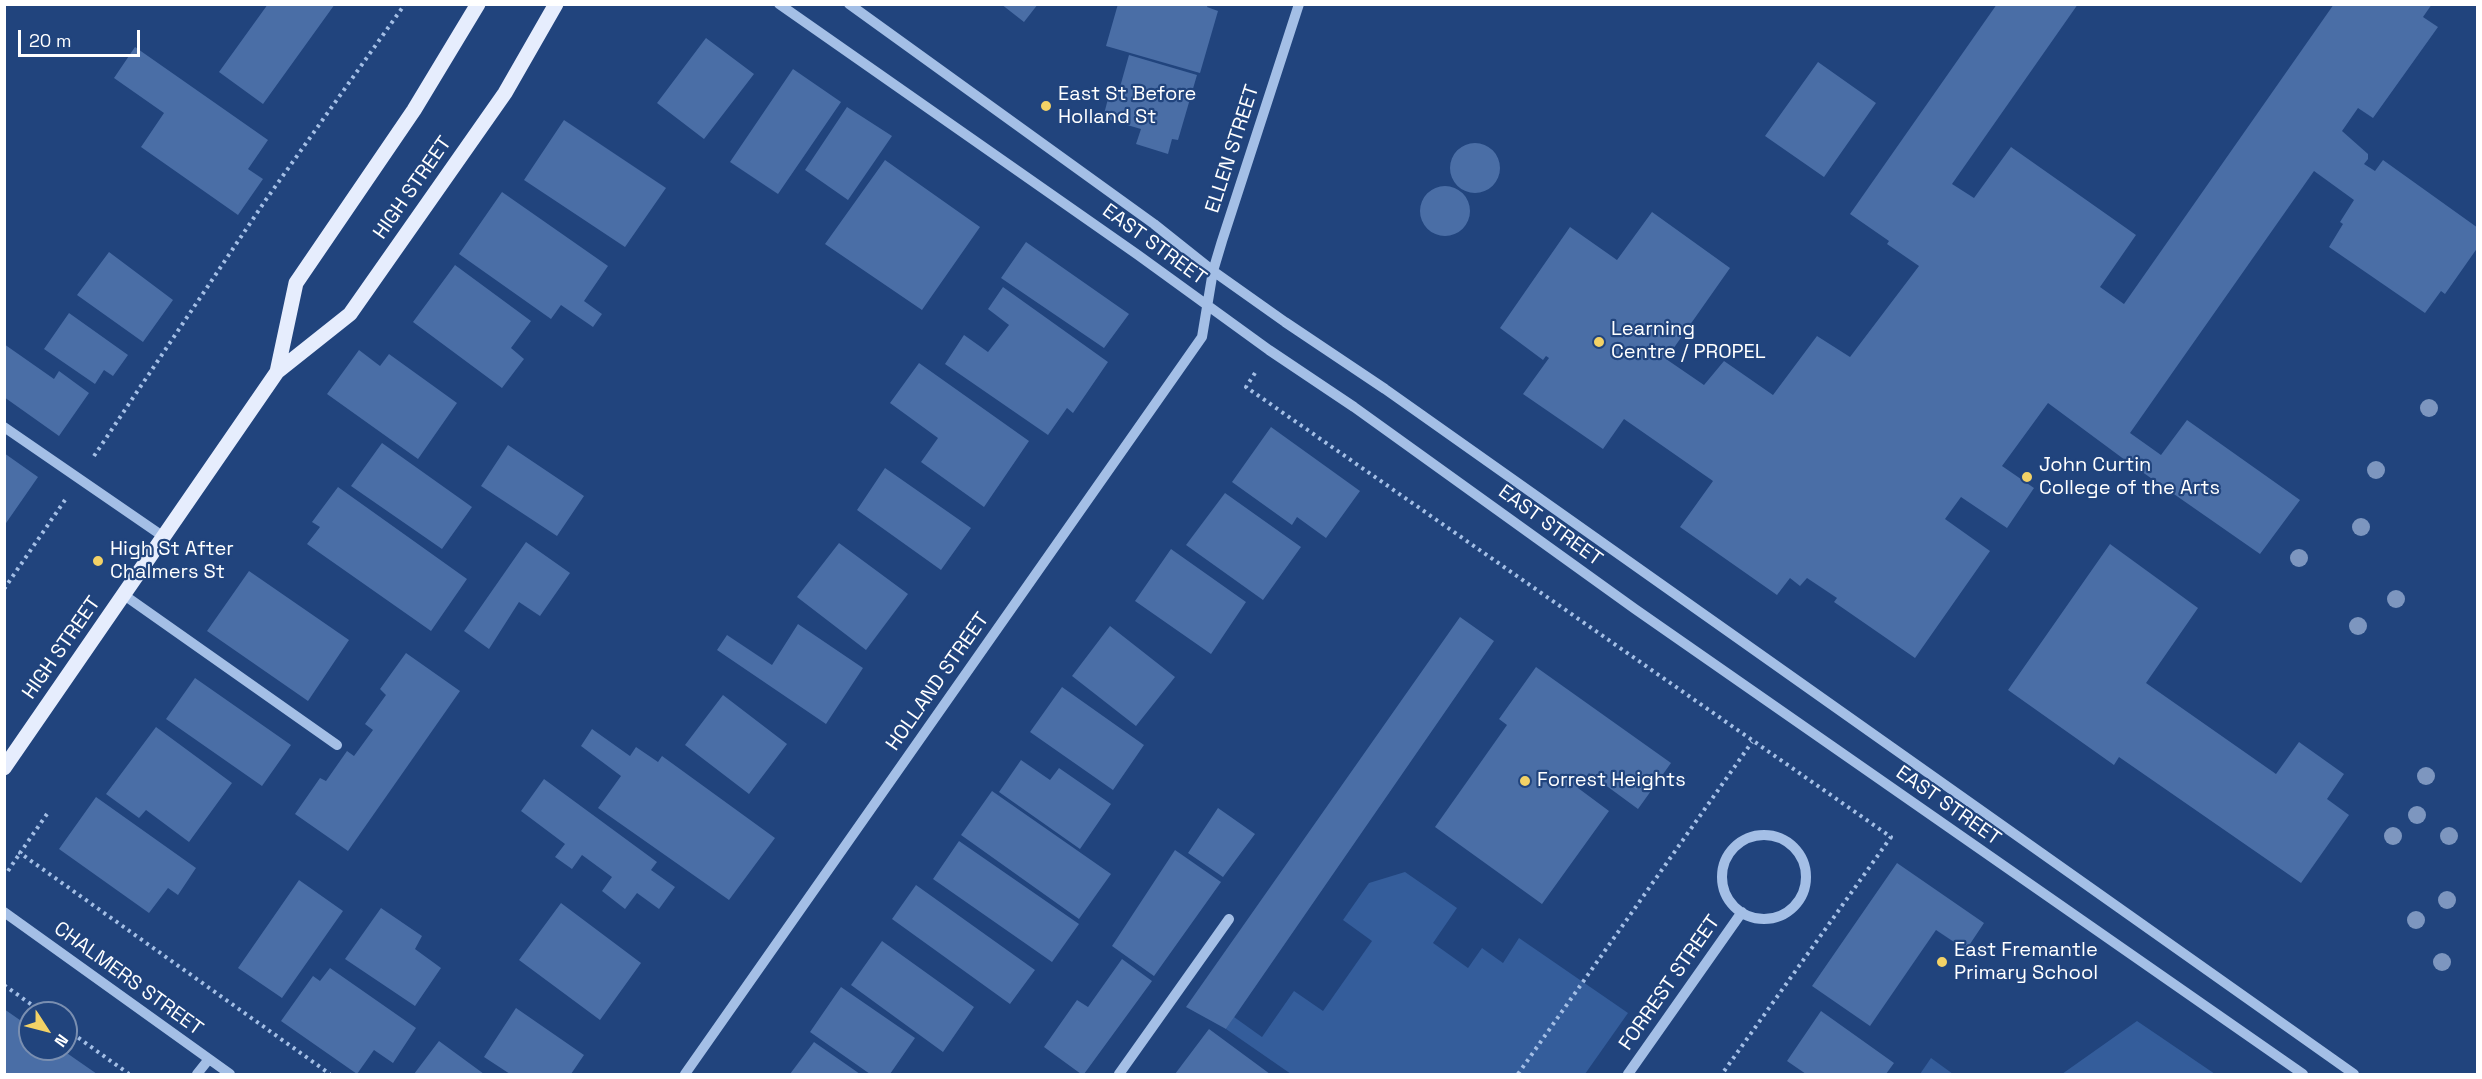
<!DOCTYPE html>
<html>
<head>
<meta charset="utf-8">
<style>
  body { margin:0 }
  #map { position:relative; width:2482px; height:1079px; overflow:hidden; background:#21447d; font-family:"Space Grotesk",sans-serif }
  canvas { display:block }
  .frame { position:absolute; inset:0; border:6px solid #fff; pointer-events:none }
  .north { position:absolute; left:18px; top:1001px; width:60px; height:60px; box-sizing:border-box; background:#21447d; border:2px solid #7a8fb1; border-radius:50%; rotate:126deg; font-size:16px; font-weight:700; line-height:24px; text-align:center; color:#fff }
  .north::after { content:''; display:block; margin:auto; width:21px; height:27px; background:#f3d266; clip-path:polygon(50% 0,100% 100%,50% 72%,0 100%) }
  .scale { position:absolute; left:18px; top:30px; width:122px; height:27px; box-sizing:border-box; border:3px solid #fff; border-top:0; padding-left:8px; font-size:18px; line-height:21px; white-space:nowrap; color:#fff; -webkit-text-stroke:4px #21447d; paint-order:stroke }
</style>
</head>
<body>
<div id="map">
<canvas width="2482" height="1079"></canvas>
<div class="frame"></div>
<div class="north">N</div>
<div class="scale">20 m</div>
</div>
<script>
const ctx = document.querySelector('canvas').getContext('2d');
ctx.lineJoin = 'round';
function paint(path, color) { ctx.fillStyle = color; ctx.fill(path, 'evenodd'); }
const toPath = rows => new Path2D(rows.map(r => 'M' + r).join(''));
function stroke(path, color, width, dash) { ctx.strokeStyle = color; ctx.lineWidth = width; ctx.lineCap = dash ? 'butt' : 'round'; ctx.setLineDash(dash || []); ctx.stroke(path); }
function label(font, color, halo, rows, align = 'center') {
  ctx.font = font + ' "Space Grotesk",sans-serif'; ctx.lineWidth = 4.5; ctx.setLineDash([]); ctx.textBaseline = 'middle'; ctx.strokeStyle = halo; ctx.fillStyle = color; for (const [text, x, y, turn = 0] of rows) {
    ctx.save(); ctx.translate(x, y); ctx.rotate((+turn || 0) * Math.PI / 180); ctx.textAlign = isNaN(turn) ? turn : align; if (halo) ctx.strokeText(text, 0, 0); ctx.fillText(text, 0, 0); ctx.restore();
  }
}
paint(toPath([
  [1405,872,1457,908,1433,943,1468,968,1482,948,1503,963,1519,938,1628,1013,1585,1074,1291,1074,1226,1029,1234,1017,1262,1037,1294,991,1323,1011,1372,941,1343,920,1369,883],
  [2137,1021,2215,1074,2062,1074],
  [1931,1058,1953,1074,1920,1074]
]), '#345d9b');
paint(toPath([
  [268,4,335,4,263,104,219,72],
  [1001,4,1038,4,1024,22],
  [1118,4,1208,4,1207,7,1218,11,1200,73,1106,46],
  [1997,4,2078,4,1952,184,1974,198,2011,147,2136,235,2100,287,2124,304,2334,4,2432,4,2423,17,2438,27,2373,118,2358,108,2342,131,2368,154,2368,159,2364,164,2375,171,2383,160,2478,228,2478,247,2445,294,2441,291,2425,313,2329,247,2343,224,2340,222,2354,200,2314,171,2130,433,2161,455,2187,420,2300,500,2260,554,2125,460,2048,403,2002,466,2034,488,2007,528,1961,497,1945,519,1990,551,1915,658,1834,602,1837,598,1807,578,1800,586,1790,578,1777,595,1680,527,1713,481,1624,419,1603,449,1523,394,1549,358,1546,356,1543,360,1500,328,1570,227,1617,260,1652,212,1730,268,1666,359,1704,385,1724,361,1773,395,1817,336,1850,357,1919,266,1887,244,1889,241,1850,214],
  [706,38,754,74,704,139,657,103],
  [135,47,268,140,248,169,263,179,238,215,141,147,164,113,114,78],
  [1129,55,1197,75,1178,140,1172,139,1168,154,1136,144,1141,129,1103,118,1110,91,1118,94],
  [1818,62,1876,103,1824,177,1765,136],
  [793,69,841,102,778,194,730,162],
  [847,107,892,136,848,200,805,170],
  [564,120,666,188,625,247,524,180],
  '1450 168a25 25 0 1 1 50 0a25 25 0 1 1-50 0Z',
  [885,160,980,227,922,310,825,244],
  '1420 211a25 25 0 1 1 50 0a25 25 0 1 1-50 0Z',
  [502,192,608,266,584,301,602,314,593,327,561,305,551,319,459,254],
  [1026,242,1129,314,1104,348,1001,278],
  [109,252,173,300,143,342,77,295],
  [455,265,531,321,511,348,524,359,502,388,413,322],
  [1003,287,1108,362,1073,413,1067,408,1048,435,945,364,964,335,988,352,1009,325,988,309],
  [69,313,128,355,113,376,104,370,95,384,44,349],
  [4,344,54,379,59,371,89,393,59,436,4,397],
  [359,350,380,366,389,354,457,403,418,459,327,394],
  [919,363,1029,441,984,507,921,462,938,438,890,403],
  [1271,427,1360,491,1326,538,1297,517,1292,525,1232,482],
  [382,443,472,507,442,549,351,486],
  [508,445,584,496,557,536,481,486],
  [4,453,38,477,4,526],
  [885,468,971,528,941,570,857,510],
  [338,487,467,579,431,631,307,544,320,527,312,522],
  [1225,493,1301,547,1263,600,1186,545],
  [526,542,570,573,540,616,519,602,489,649,464,631],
  [839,543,908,594,866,650,797,597],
  [2110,544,2198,608,2146,683,2276,774,2299,742,2344,774,2327,799,2349,815,2301,883,2119,757,2114,765,2008,690],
  [1171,549,1246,602,1211,654,1135,601],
  [249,571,349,640,308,701,207,631],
  [1460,617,1494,641,1226,1029,1186,1007],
  [798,624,863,668,826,724,717,650,727,635,772,665],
  [1110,626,1175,677,1136,726,1072,676],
  [406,653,460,691,348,851,295,814,320,778,326,781,347,751,354,756,373,730,365,724,386,695,380,689],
  [1536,667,1671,763,1638,809,1589,773,1578,788,1609,811,1542,904,1435,827,1507,725,1499,719],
  [195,678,291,745,262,786,166,719],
  [1062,687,1144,745,1113,790,1030,732],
  [723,695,787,744,749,794,685,745],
  [156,727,232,783,189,842,146,810,139,818,106,794],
  [592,729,630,756,636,747,658,762,662,756,775,838,729,900,598,808,621,776,581,746],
  [1021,760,1050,780,1059,768,1111,804,1080,849,999,792],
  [544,779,657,862,651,870,675,887,659,909,637,893,625,909,602,891,612,877,582,855,572,869,555,857,565,844,521,811],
  [992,791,1111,874,1079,919,961,835],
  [96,797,196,868,178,895,168,888,149,913,59,849],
  [1218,808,1255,834,1223,877,1188,853],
  [959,841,1079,924,1052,962,933,879],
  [1175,850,1221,882,1154,976,1112,946],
  [1897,863,1984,923,1966,950,1936,930,1870,1026,1812,986],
  [299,880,343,911,282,998,238,968],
  [916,885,1035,970,1010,1004,892,919],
  [561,903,641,963,600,1020,519,960],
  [381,908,422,936,415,949,441,968,415,1006,345,959],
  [882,941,974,1007,943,1052,851,985],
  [1122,959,1152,981,1084,1074,1081,1074,1044,1047,1077,1000,1088,1007],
  [330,968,416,1028,393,1063,374,1050,357,1074,281,1021,313,976,320,981],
  [841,987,915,1038,890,1074,870,1074,810,1032],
  [516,1008,584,1055,571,1074,510,1074,484,1057],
  [4,1009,30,1027,30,1049,61,1049,97,1074,4,1074],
  [1821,1011,1894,1063,1886,1074,1806,1074,1787,1061],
  [1209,1029,1270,1074,1175,1074],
  [439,1041,484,1074,414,1074],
  [814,1042,860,1074,790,1074]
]), '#4a6ea6');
stroke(toPath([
  [1255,373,1246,387,1891,837,1722,1074],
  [94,456,265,201,405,4],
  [4,589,65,500],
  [47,814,20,853,330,1074],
  [8,871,20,853],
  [4,985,43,1013],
  [66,1029,129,1074],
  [1518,1074,1752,742]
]), '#a4bfe6', 4, [3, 4.5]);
stroke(toPath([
  [779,4,1138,255,1269,350,1354,407,1635,609,2303,1074],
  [849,4,1154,224,1213,271,1285,322,1385,389,2354,1074],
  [4,427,164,537],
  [124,595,337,745],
  '1722 877a42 42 0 1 1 84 0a42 42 0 1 1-84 0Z',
  [4,912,230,1074],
  [197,1074,209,1059],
  [685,1074,1202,337,1213,271,1222,241,1299,4],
  [1119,1074,1229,919],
  [1628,1074,1742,912]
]), '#a4bfe6', 10);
stroke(toPath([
  [277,372,296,283,414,110,478,4],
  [4,768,277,372,350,314,505,93,556,4]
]), '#e6edfd', 15);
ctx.fillStyle = '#7d96bf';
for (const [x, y] of [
  [2429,408],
  [2376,470],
  [2361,527],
  [2299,558],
  [2396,599],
  [2358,626],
  [2426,776],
  [2417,815],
  [2393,836],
  [2449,836],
  [2447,900],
  [2416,920],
  [2442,962]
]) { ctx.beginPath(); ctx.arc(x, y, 9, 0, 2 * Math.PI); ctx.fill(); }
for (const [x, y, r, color] of [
  [1046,106,6,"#f3d266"],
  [1599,342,6,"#f3d266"],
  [2027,477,6,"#f3d266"],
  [98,561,6,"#f3d266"],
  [1525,781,6,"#f3d266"],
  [1942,962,6,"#f3d266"]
]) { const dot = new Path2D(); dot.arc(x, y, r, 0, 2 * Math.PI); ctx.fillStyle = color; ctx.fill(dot); stroke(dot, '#21447d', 2); }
label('20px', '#fff', '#21447d', [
  ["East St Before",1058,95],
  ["Holland St",1058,118],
  ["Learning",1611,330],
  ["Centre / PROPEL",1611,353],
  ["John Curtin",2039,466],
  ["College of the Arts",2039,489],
  ["High St After",110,550],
  ["Chalmers St",110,573],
  ["Forrest Heights",1537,781],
  ["East Fremantle",1954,951],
  ["Primary School",1954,974]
], 'left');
label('20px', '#fff', '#21447d', [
  ["ELLEN STREET",1233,149,-72],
  ["HIGH STREET",413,188,-55],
  ["EAST STREET",1154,245,36],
  ["EAST STREET",1550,526,36],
  ["HIGH STREET",62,648,-55],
  ["HOLLAND STREET",938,682,-55],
  ["EAST STREET",1948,806,35],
  ["CHALMERS STREET",128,979,36],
  ["FORREST STREET",1670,983,-55]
]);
</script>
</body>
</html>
